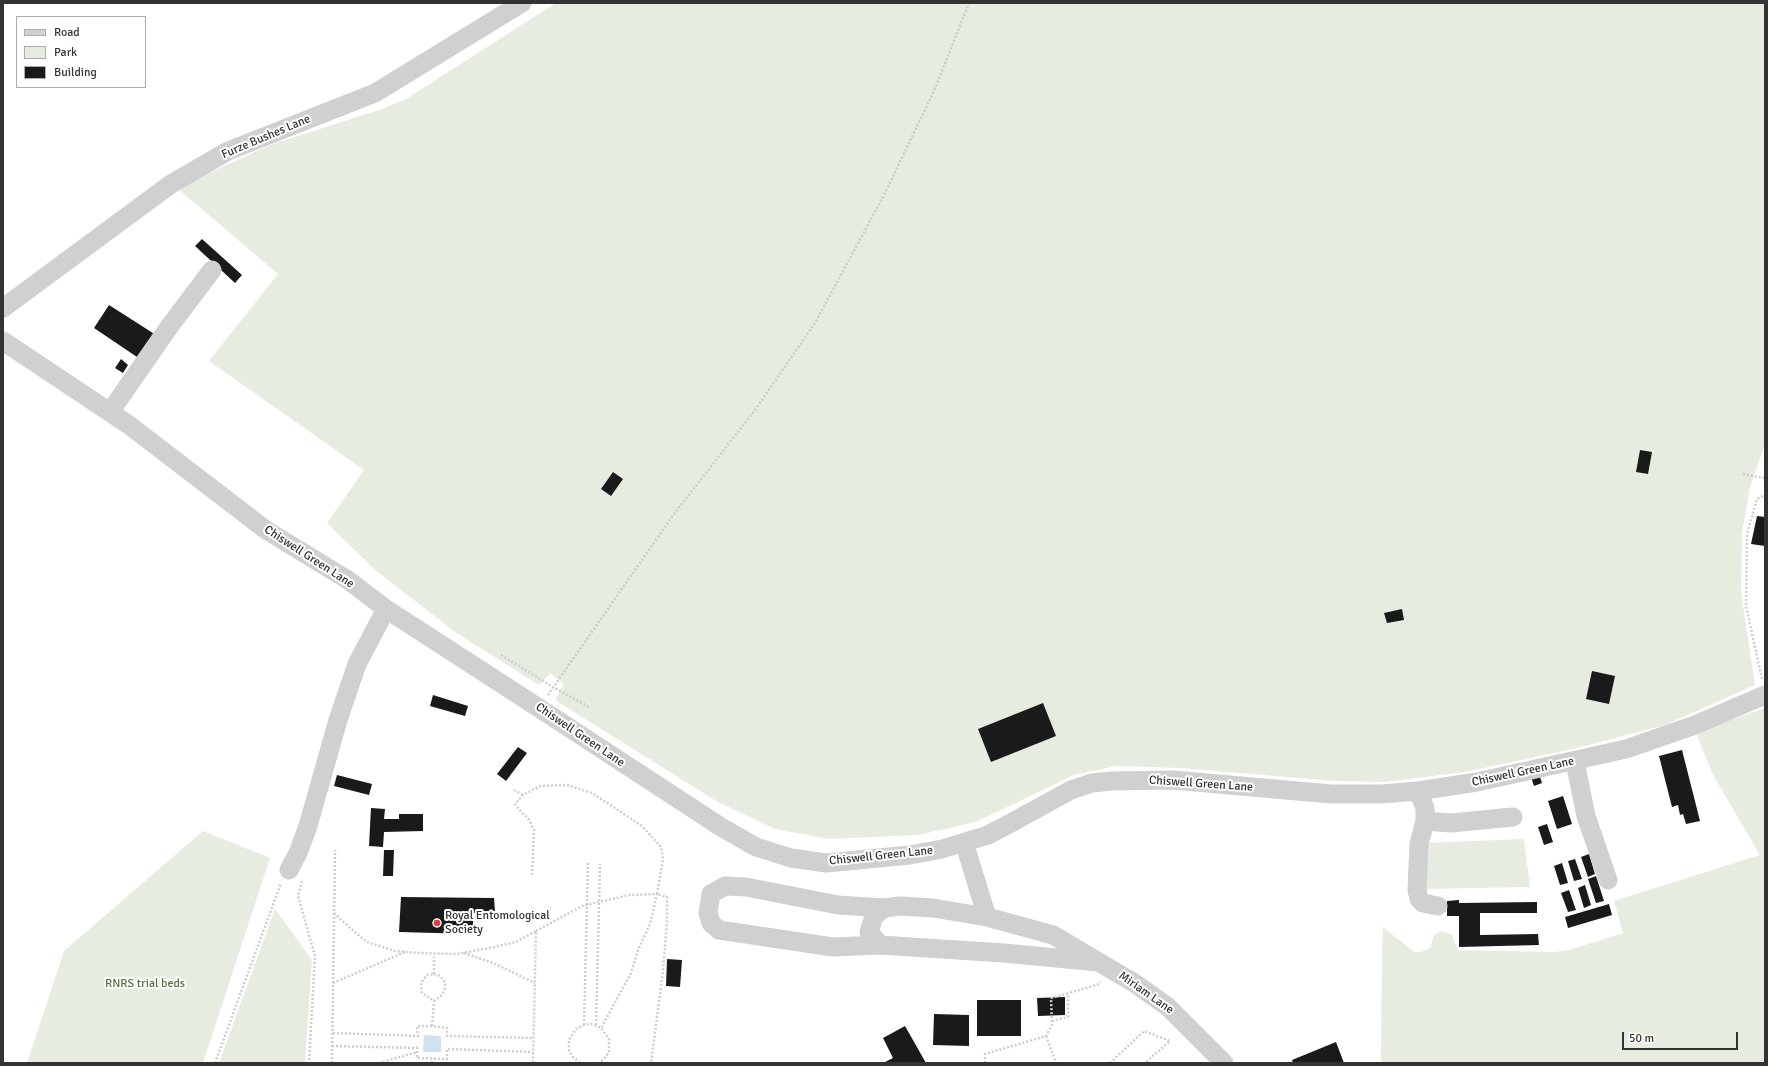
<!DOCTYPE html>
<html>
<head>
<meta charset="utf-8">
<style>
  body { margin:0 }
  #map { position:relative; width:1768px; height:1066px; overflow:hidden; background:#fff; font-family:Signika,sans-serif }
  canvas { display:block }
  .frame { position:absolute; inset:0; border:4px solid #333; pointer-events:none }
  .legend { position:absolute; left:16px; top:16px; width:130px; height:72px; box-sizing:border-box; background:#fff; border:1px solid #adadad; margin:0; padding:5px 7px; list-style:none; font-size:12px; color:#333 }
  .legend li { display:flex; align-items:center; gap:8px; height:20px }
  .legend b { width:20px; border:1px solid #adadad }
  .scale { position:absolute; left:1622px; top:1032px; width:116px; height:18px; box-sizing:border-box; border:2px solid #333; border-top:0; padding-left:5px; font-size:12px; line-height:14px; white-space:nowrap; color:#333; -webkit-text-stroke:3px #fff; paint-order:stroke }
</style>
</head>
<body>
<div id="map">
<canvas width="1768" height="1066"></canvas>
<div class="frame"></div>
<ul class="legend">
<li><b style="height:5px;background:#d0d0d0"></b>Road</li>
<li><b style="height:11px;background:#e6ecdf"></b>Park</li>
<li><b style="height:11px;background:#1a1a1a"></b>Building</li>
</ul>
<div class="scale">50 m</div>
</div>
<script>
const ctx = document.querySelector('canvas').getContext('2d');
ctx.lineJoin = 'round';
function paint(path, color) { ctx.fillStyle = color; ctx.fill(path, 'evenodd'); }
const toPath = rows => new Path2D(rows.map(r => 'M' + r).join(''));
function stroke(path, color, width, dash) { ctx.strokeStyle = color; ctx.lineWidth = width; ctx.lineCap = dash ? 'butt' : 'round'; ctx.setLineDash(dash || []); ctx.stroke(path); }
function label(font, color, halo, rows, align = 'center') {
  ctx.font = font + ' Signika,sans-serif'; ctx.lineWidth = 4; ctx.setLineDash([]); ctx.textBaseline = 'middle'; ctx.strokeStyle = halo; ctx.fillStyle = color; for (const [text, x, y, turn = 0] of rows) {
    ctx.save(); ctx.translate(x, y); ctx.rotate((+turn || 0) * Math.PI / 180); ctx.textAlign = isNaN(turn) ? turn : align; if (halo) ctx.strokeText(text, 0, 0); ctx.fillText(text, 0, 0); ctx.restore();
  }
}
paint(toPath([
  [556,3,1765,3,1765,444,1750,487,1742,533,1741,592,1755,685,1665,725,1573,749,1464,772,1386,782,1334,781,1181,768,1116,766,1074,775,976,822,918,835,829,839,775,829,718,802,555,700,564,684,550,673,539,685,455,632,374,569,327,523,364,470,209,361,278,274,177,188,270,145,382,109,406,99],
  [1765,708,1765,1063,1381,1063,1382,954,1383,927,1414,952,1421,952,1430,948,1434,935,1442,931,1452,935,1458,950,1554,952,1569,950,1623,933,1614,901,1760,855,1712,773,1696,732],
  [203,831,270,858,203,1063,27,1063,64,951],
  [1524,839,1530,887,1425,889,1424,843],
  [275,909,312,960,305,1063,219,1063]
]), '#e6ecdf');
paint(toPath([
  [424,1035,441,1036,441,1052,423,1052]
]), '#cfe2ee');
paint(toPath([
  [202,239,242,275,235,283,195,246],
  [109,305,156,335,140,359,94,328],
  [121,359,128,365,123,373,115,368],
  [1640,450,1652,452,1648,474,1636,472],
  [613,472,623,479,611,496,601,489],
  [1757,516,1765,517,1765,546,1751,544],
  [1402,609,1404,620,1387,623,1384,613],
  [1592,671,1615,676,1609,704,1586,699],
  [433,695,468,706,465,716,430,706],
  [1043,703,1056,736,991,762,978,729],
  [518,747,527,753,506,781,497,774],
  [1682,750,1700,821,1686,824,1683,814,1680,815,1678,805,1672,807,1659,756],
  [1539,774,1542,783,1534,786,1531,777],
  [337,775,372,784,369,795,334,786],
  [1563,796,1572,824,1557,829,1548,801],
  [371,808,385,809,384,819,399,819,399,814,423,814,423,831,384,832,383,847,369,846],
  [1547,824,1553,842,1544,845,1538,827],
  [384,850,394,850,393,876,383,876],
  [1589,854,1595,874,1588,877,1581,857],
  [1575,859,1582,879,1574,881,1568,861],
  [1562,863,1568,883,1560,885,1554,866],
  [1596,876,1604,901,1596,903,1588,879],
  [1585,885,1591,905,1584,908,1578,888],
  [1569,890,1576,910,1568,912,1561,893],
  [401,897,494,898,495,911,473,913,473,934,399,932],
  [1459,900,1459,903,1537,902,1537,913,1480,913,1480,935,1538,934,1539,945,1459,947,1459,916,1447,916,1447,901],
  [1609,904,1612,915,1568,928,1565,917],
  [667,959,682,960,680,987,666,986],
  [1065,997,1065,1015,1038,1016,1037,998],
  [977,1000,1021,1000,1021,1036,977,1036],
  [934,1014,969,1015,969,1046,933,1045],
  [905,1026,926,1063,883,1063,893,1058,883,1038],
  [1336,1042,1344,1063,1293,1063,1292,1060]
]), '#1a1a1a');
stroke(toPath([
  [1743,474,1765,478],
  [501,655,553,687,589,707],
  [1762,679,1746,606,1747,534,1757,499,1765,495],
  [548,695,674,514,755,410,815,323,884,195,934,91,969,3],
  [514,790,523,795],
  [532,875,534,830,528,818,522,813,515,804,523,795,540,786,567,785,592,793,642,826,661,847,663,859,657,894,667,897,667,921,663,971,651,1063],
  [302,881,298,896,315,956,309,1063],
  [334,913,350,928,367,942,395,951,419,953,457,954,494,947,516,942,536,931,533,1063],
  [536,931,582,906,629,895,657,894,650,924,638,950,631,973,601,1028],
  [464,953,493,963,535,983],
  [434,974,440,976,445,982,445,989,442,995,434,1001,422,993,421,983,427,975,434,974],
  [434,974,434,957],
  [333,983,405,952],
  [1052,1021,1068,1017,1068,993],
  [584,1025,588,863],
  [596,1025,600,864],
  [432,1026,434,1001],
  [333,1033,418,1036,417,1026,432,1026,447,1028,447,1036,533,1038],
  [1046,1036,1056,1063],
  [332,1046,417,1048,417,1058,447,1059,447,1049,533,1052],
  [215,1063,281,883],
  [332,1063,335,850],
  [379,1063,417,1052],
  [432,1063,432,1058],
  [580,1063,572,1056,569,1050,569,1040,576,1029,584,1025,591,1024,601,1028,609,1039,609,1052,604,1059,599,1063],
  [985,1063,985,1054,1046,1036,1052,1025,1051,998,1097,985,1101,982],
  [1110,1063,1144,1031,1170,1041,1145,1063]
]), '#cdcdcd', 2.5, [2, 2]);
stroke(toPath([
  [3,308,171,184,228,151,375,93,522,3],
  [3,341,129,425,266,530,348,580,386,609,539,708,721,827,756,847,791,858,826,863,910,855,942,849,988,835,1009,824,1071,790,1092,783,1112,781,1173,780,1331,794,1381,794,1418,791,1477,782,1626,749,1695,725,1765,695],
  [110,412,169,327,212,270],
  [1575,762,1586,816,1608,880],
  [1418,791,1425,808,1425,821,1419,844,1417,890,1419,899,1423,903,1438,906],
  [1425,821,1451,823,1513,817],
  [968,855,987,917],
  [289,870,298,853,308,826,338,720,357,664,386,609],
  [880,945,833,947,719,930,711,923,708,913,711,894,725,886,746,887,838,905,884,908],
  [1098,962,1004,953,880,945,869,932,874,916,884,908,900,906,933,908,987,917,1053,935,1136,984,1168,1007,1224,1063]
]), '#d0d0d0', 19);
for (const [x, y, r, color] of [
  [437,923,4,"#e63946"]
]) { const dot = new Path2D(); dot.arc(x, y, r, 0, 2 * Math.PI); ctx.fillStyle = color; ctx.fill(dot); stroke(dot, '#fff', 1.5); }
label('12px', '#333', '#fff', [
  ["Furze Bushes Lane",266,137,-23],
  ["Chiswell Green Lane",309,557,33],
  ["Chiswell Green Lane",580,735,34],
  ["Chiswell Green Lane",1523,772,-12],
  ["Chiswell Green Lane",1201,784,4],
  ["Chiswell Green Lane",881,856,-6],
  ["Miriam Lane",1146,993,35]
]);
label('12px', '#333', '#fff', [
  ["Royal Entomological",445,916],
  ["Society",445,930]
], 'left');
label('12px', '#56703f', '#fff', [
  ["RNRS trial beds",145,984]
]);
</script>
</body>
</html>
